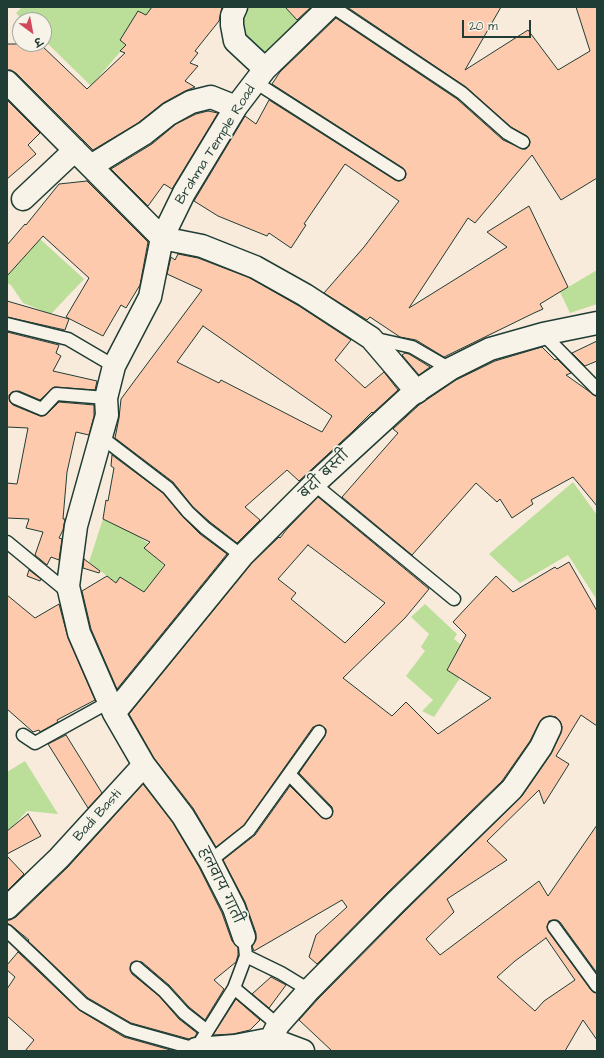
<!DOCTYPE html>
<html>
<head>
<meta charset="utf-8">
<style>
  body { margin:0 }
  #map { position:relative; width:604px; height:1058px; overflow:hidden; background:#f8ebdc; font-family:"Architects Daughter","Playpen Sans Deva",sans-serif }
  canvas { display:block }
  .frame { position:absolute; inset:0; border:8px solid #1f3d34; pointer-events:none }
  .north { position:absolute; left:12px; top:12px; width:40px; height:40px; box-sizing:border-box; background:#f7f3e8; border:1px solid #a1aaa0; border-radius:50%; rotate:148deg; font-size:11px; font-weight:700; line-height:16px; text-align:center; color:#1f3d34 }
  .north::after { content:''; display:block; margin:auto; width:14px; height:18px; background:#d1495b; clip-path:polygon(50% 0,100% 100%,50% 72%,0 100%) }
  .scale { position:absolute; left:462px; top:20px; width:69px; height:18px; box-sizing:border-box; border:2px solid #1f3d34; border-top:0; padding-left:5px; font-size:12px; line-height:14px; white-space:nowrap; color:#1f3d34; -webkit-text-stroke:3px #f7f3e8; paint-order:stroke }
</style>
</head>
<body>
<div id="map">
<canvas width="604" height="1058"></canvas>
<div class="frame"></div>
<div class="north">उ</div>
<div class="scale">20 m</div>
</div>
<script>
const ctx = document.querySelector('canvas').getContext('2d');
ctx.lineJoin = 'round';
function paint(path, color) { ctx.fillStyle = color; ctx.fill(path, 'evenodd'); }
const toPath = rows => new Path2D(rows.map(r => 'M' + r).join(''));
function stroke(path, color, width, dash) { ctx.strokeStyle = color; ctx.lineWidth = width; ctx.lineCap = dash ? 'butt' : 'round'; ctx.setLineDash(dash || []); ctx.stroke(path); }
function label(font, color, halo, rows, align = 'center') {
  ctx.font = font + ' "Architects Daughter","Playpen Sans Deva",sans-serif'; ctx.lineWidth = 3.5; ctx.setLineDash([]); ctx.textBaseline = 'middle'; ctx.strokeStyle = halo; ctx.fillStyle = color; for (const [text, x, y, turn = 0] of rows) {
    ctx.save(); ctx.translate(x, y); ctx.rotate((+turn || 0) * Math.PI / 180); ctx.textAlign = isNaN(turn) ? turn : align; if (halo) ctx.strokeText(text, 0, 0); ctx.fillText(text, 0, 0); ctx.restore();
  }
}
paint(toPath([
  [22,7,152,7,146,15,138,12,120,39,126,45,91,86,44,40,44,20,23,20,16,13],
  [241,7,285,7,288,10,291,7,302,7,310,14,267,67,244,42],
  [40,239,84,279,51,314,23,303,11,285,7,283,7,276],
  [597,270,597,304,570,313,560,292],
  [573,482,597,515,597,600,568,555,520,583,489,554],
  [103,519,121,528,126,520,135,534,149,544,145,549,164,565,139,601,89,562],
  [425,604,457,634,454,639,465,648,456,653,447,669,460,678,434,717,422,711,433,700,406,676,425,651,421,647,429,634,411,617],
  [25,761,58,814,27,811,14,825,7,830,7,772]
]), '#bbdf99');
const building = toPath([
  [152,7,222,7,219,21,195,51,198,53,190,63,198,66,185,81,195,87,185,91,163,103,138,123,93,150,16,73,11,70,7,70,7,44,40,44,87,89,125,53,120,51,126,45,120,40,138,11,146,15,152,7],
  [285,7,311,7,297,20,285,7],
  [347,7,501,7,465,70,528,30,558,70,590,51,576,7,597,7,597,178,561,200,532,155,475,223,468,218,409,308,507,247,487,232,529,206,568,287,540,304,543,309,534,313,444,357,416,340,400,337,370,317,367,320,324,293,364,247,399,201,345,164,304,224,306,225,291,248,269,233,267,236,218,216,194,201,245,116,256,124,269,100,395,180,399,181,405,178,406,174,403,168,272,84,280,72,336,18,457,99,503,140,523,149,526,149,529,146,530,142,527,136,511,127,466,87,347,7],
  [7,100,40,133,28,145,36,154,7,179,7,100],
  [208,111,218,113,172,189,164,184,148,206,111,169,152,144,176,124,196,114,208,111],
  [87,181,148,242,140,285,126,308,121,305,103,336,66,317,89,278,43,236,7,276,7,245,25,224,26,225,59,184,87,181],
  [178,254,198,258,250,278,299,306,351,340,335,360,365,388,384,372,398,390,373,413,372,412,353,431,299,481,287,470,245,507,260,520,237,543,210,522,193,507,173,482,115,438,119,418,121,399,202,290,167,274,171,257,175,260,178,254],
  [203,326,332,416,322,432,221,380,219,383,177,362,203,326],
  [7,301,69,319,65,330,7,317,7,301],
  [7,332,59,345,56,353,61,356,53,371,97,381,95,390,54,387,40,400,19,391,12,392,9,395,10,402,13,405,40,416,43,416,47,414,59,402,94,405,94,416,89,435,76,432,67,472,63,519,65,519,63,530,59,538,62,539,59,560,51,557,47,565,35,555,43,532,26,528,29,519,7,518,7,483,17,484,28,428,7,427,7,332],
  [597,341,597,361,585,366,572,353,597,341],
  [542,347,555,360,557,359,571,373,566,375,597,397,597,506,573,477,531,500,533,504,512,518,500,499,497,502,476,483,412,555,342,497,398,433,393,429,419,405,456,380,495,361,542,347],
  [405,353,409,354,430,367,419,375,402,355,405,353],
  [112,455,163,493,183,517,200,534,227,554,117,689,91,629,82,591,107,576,116,583,120,577,144,592,165,565,144,548,150,542,103,519,106,500,108,501,114,468,111,466,112,455],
  [318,497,429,589,405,618,343,678,392,716,406,702,438,734,491,698,447,670,466,635,453,622,496,576,513,592,555,567,557,569,569,562,597,611,597,726,581,715,556,756,569,764,544,804,539,790,487,841,507,860,447,899,454,912,426,939,440,955,539,881,548,896,597,825,597,973,560,922,557,920,553,920,549,921,547,927,548,931,591,990,597,993,597,1040,583,1020,565,1051,332,1051,299,1020,318,999,405,911,522,796,551,754,561,733,562,727,560,721,556,717,549,716,543,718,539,723,530,741,502,781,387,893,317,964,309,957,316,935,347,907,342,900,254,951,252,946,256,940,256,933,245,902,223,860,255,835,290,786,321,817,327,819,331,817,333,811,332,807,299,773,325,736,326,732,326,729,320,725,313,727,244,825,216,847,193,808,154,758,129,714,251,564,279,537,280,538,287,529,318,497],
  [308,545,385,603,345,643,291,599,296,593,278,579,308,545],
  [546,938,575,980,544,1001,535,1011,497,977,515,961,546,938],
  [84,559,100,571,99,573,83,568,84,559],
  [29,570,41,579,40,581,27,576,29,570],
  [7,595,35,618,59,604,68,638,95,700,57,720,58,722,40,732,39,730,33,732,7,709,7,595],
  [66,735,102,793,88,808,48,744,66,735],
  [143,784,173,823,199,867,222,913,232,941,238,947,238,955,236,962,214,980,224,989,205,1020,189,1007,169,985,142,962,135,961,131,963,130,970,132,974,159,996,179,1019,197,1033,195,1037,189,1039,131,1023,88,998,28,941,29,940,12,926,7,923,7,920,10,920,16,917,68,867,143,784],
  [28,814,41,836,7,854,7,831,28,814],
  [7,856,24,874,7,891,7,856],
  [18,952,79,1010,124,1037,174,1051,25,1051,34,1040,7,1016,7,989,15,977,7,970,7,965,18,952],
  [271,977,286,985,269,1008,252,994,271,977],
  [236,999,260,1020,250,1030,233,1034,213,1035,236,999]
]);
paint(building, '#fecaae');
stroke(building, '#1f3d34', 1);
const lane = toPath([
  [333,7,462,93,507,133,523,142],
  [255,82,399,174],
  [7,324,68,339,114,366],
  [543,334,597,389],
  [372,338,412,347,450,369],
  [16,398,42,409,56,394,106,398],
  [100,436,168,488,188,512,205,528,242,556],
  [314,484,454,599],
  [7,542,69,593],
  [23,735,35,743,109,702],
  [289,774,326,812],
  [210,861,249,830,319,732],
  [554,927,597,986],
  [7,931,44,966,83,1004,128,1030,196,1049,234,988],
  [244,937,246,956,234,988,278,1025],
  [246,956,281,973,309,990],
  [137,968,164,991,184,1013,207,1031]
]);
const street = toPath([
  [236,7,232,16,232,25,235,41,265,69],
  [7,82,162,238,202,246,255,267,305,295,371,338,417,392],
  [91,166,145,133,169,114,191,102,211,97,236,107],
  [23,199,75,150],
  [114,713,242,556,314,484,411,395,450,369,490,349,543,334,597,323],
  [144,765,183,816,210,861,234,908,244,937],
  [7,908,59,858,144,765,114,713,79,633,68,586,76,526,107,415,106,398,114,366,150,297,162,238,184,193,236,107,265,69,329,7],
  [271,1039,278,1025,309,990,396,902,512,789,541,747,550,728],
  [194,1051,196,1049,235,1046,271,1039,303,1051]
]);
stroke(lane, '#1f3d34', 15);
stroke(street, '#1f3d34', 25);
stroke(lane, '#f7f3e8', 12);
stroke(street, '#f7f3e8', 22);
label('14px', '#1f3d34', '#f7f3e8', [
  ["Brahma Temple Road",216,145,-58],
  ["बदी बस्ती",325,475,-44],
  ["Badi Basti",98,816,-48],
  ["हलवाय गाती",220,886,64]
]);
</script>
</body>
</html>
